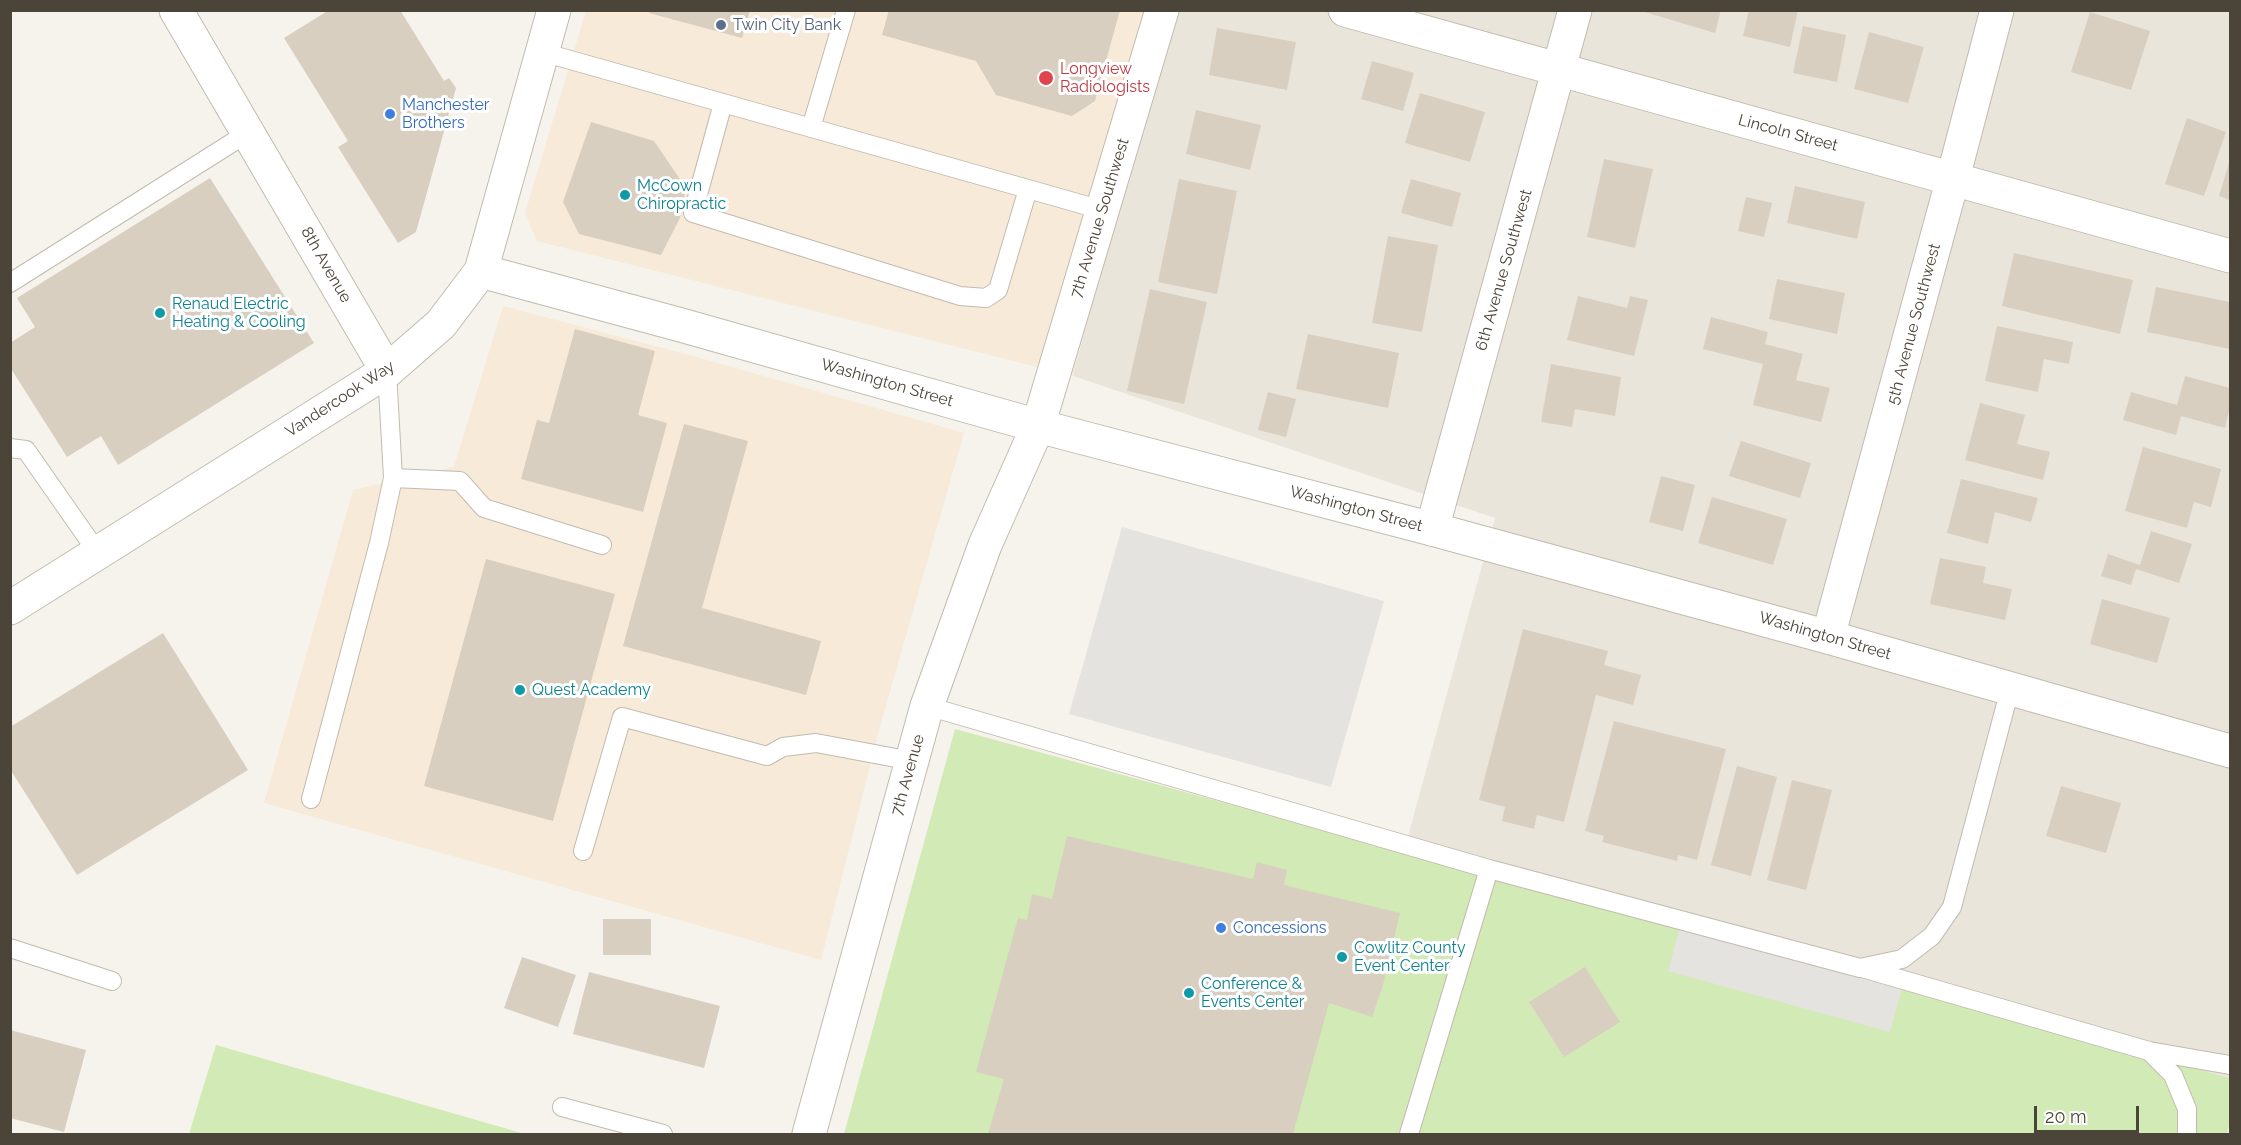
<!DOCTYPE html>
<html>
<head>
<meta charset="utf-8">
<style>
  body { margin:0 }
  #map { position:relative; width:2241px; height:1145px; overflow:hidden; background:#f6f3ec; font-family:Raleway,sans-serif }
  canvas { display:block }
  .frame { position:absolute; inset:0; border:12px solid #4b4439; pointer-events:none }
  .scale { position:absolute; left:2034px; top:1106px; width:105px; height:27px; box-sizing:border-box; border:3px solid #4b4439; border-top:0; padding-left:8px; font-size:18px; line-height:21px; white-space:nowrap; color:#4b4439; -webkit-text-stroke:4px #fff; paint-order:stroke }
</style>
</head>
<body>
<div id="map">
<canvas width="2241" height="1145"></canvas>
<div class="frame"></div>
<div class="scale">20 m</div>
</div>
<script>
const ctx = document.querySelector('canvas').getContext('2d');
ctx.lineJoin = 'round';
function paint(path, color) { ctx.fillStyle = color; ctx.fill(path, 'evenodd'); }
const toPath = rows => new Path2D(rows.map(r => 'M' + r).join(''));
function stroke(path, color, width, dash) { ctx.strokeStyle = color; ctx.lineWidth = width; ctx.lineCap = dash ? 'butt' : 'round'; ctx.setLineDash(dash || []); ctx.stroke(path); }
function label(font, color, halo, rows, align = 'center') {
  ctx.font = font + ' Raleway,sans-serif'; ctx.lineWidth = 6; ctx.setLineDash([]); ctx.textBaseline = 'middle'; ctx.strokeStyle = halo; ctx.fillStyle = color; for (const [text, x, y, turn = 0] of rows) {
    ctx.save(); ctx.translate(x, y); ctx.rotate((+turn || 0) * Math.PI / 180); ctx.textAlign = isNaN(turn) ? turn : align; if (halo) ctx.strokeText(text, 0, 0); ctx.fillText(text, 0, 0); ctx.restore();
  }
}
paint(toPath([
  [1166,11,2230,11,2230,1078,1404,851,1495,518,1073,376]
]), '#eae5da');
paint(toPath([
  [586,11,1166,11,1073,376,537,241,525,213],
  [503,306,697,357,964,433,879,730,821,960,264,803,353,490,454,467]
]), '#f7ead8');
paint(toPath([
  [955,729,2230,1078,2230,1122,2227,1134,844,1134],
  [216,1045,525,1134,189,1134]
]), '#d2eab5');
paint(toPath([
  [1122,527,1384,601,1331,787,1069,714],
  [1680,927,1902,988,1890,1032,1668,971]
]), '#e5e3e0');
paint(toPath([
  [329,10,400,10,444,81,449,78,456,88,416,232,398,243,338,147,348,141,284,38],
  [650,10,750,10,742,38,649,13],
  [889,10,1120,10,1095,101,1072,116,996,95,976,61,882,35],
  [1638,10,1721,10,1715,33],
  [1749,10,1798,10,1790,47,1743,36],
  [2090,12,2150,31,2131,90,2071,72],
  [1803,26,1846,35,1837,82,1793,73],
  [1217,28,1296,42,1287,90,1209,75],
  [1869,32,1924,47,1908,103,1854,89],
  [1372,61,1414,73,1403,111,1361,99],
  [1420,93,1485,112,1470,162,1405,143],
  [1196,110,1261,125,1250,170,1186,154],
  [2187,118,2226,132,2204,196,2165,184],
  [591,122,654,141,686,188,680,218,661,255,579,234,563,202],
  [1604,159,1653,169,1635,248,1587,237],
  [2230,159,2230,200,2219,196],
  [210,178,314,343,118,465,101,436,67,457,10,367,10,343,35,327,17,298],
  [1179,179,1237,191,1217,294,1158,282],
  [1411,179,1461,193,1452,227,1401,213],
  [1795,186,1865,202,1857,239,1787,223],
  [1746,197,1772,203,1764,237,1738,231],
  [1388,236,1438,245,1422,332,1372,323],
  [2014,253,2133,280,2120,334,2002,306],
  [1777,279,1845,293,1837,334,1769,319],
  [2156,287,2230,302,2230,349,2147,332],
  [1150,289,1207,302,1184,404,1127,391],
  [1578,296,1627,308,1630,296,1648,300,1634,356,1567,340],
  [1711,317,1768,332,1765,344,1803,354,1796,380,1830,388,1821,422,1753,405,1763,364,1703,349],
  [1997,326,2073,342,2069,364,2044,359,2038,392,1985,381],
  [575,329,655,351,638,415,667,423,643,512,521,479,537,420,549,423],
  [1308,334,1399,353,1388,408,1296,389],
  [1551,364,1621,377,1615,416,1575,409,1572,427,1541,422],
  [2185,376,2230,388,2230,407,2225,428,2181,416,2176,435,2123,420,2131,392,2177,405],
  [1268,392,1296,399,1286,437,1258,430],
  [1980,403,2025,415,2017,444,2050,452,2043,480,1965,460],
  [684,424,748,441,702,608,821,641,806,695,623,646],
  [1741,441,1811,463,1800,498,1729,476],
  [2143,447,2221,469,2211,507,2194,502,2187,528,2125,511],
  [1661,476,1695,485,1683,531,1649,522],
  [1961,479,2038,498,2031,522,1995,512,1988,544,1947,533],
  [1712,497,1787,519,1773,565,1698,543],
  [2151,531,2192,544,2179,583,2136,569,2131,585,2101,576,2108,554,2140,565],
  [1940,558,1986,567,1983,583,2012,589,2005,620,1930,604],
  [486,559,615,594,553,821,424,786],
  [2102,599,2170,618,2157,663,2090,644],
  [1523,629,1608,651,1604,665,1641,675,1633,705,1596,695,1564,822,1537,815,1534,829,1502,821,1505,807,1479,800],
  [163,633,248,770,77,875,10,769,10,727],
  [1614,721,1726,749,1697,860,1678,855,1677,861,1602,842,1604,836,1585,831],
  [1737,766,1777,777,1751,876,1711,865],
  [1792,780,1832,790,1806,890,1767,880],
  [2061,786,2121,803,2106,853,2046,836],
  [1067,836,1253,879,1257,862,1287,870,1284,885,1400,913,1383,985,1372,1017,1329,1003,1293,1134,988,1134,1004,1079,976,1072,1018,918,1027,920,1032,894,1052,899],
  [603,919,651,919,651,955,603,955],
  [522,957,576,975,558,1027,504,1008],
  [1585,967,1620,1022,1564,1057,1529,1002],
  [589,972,720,1006,704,1068,573,1034],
  [10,1030,86,1050,64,1132,10,1118]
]), '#d8cfc1');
const service = toPath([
  [542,52,1028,189,998,290,986,298,960,296,693,213,723,103],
  [811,128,846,10],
  [1028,189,1102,210],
  [10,283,249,132],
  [10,448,26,450,98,553],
  [393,478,460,481,484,508,602,545],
  [927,706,1489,869,1409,1134],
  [311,799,379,543,393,478,387,371],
  [583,851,622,717,767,756,783,747,816,743,912,761],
  [1489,869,1860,968,1902,959,1932,936,1952,907,2010,689],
  [10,948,112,981],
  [1862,968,2149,1051,2173,1075,2187,1109,2187,1134],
  [2149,1051,2230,1065],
  [562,1107,663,1134]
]);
const minor = toPath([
  [176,10,387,371],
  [1345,10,2230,256],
  [1038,426,1162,10],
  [1432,529,1575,10],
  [1828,637,1953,178,1997,10]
]);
const tertiary = toPath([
  [481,271,681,325,1038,426,1432,529,1828,637,2230,751],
  [10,608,387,371,441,324,481,271,554,10],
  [809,1134,927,706,985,545,1038,426]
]);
stroke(service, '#c2bbae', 20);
stroke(minor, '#c2bbae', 35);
stroke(tertiary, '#c2bbae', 35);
stroke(service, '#fff', 18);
stroke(minor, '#fff', 33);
stroke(tertiary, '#fff', 33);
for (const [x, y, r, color] of [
  [721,25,6,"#5c6f8a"],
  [1046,78,8,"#e0444e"],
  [390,114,6,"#3f7fe0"],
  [625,195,6,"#0f9aa8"],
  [160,313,6,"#0f9aa8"],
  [520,690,6,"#0f9aa8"],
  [1221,928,6,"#3f7fe0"],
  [1342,957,6,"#0f9aa8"],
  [1189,993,6,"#0f9aa8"]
]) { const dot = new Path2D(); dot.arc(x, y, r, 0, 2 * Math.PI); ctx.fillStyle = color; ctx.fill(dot); stroke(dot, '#fff', 2); }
label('16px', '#4e5e75', '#fff', [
  ["Twin City Bank",733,25]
], 'left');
label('16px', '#be3a42', '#fff', [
  ["Longview",1060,69],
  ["Radiologists",1060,87]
], 'left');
label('16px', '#366cbe', '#fff', [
  ["Manchester",402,105],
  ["Brothers",402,123],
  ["Concessions",1233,928]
], 'left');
label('16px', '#4b4439', '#fff', [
  ["Lincoln Street",1788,133,15],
  ["7th Avenue Southwest",1100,218,-73],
  ["8th Avenue",326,265,60],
  ["6th Avenue Southwest",1504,270,-74],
  ["5th Avenue Southwest",1914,324,-75],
  ["Washington Street",887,383,16],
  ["Vandercook Way",340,399,-33],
  ["Washington Street",1356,509,15],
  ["Washington Street",1825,636,16],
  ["7th Avenue",908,775,-74]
]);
label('16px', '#0d838f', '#fff', [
  ["McCown",637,186],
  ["Chiropractic",637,204],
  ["Renaud Electric",172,304],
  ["Heating & Cooling",172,322],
  ["Quest Academy",532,690],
  ["Cowlitz County",1354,948],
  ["Event Center",1354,966],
  ["Conference &",1201,984],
  ["Events Center",1201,1002]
], 'left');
</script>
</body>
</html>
